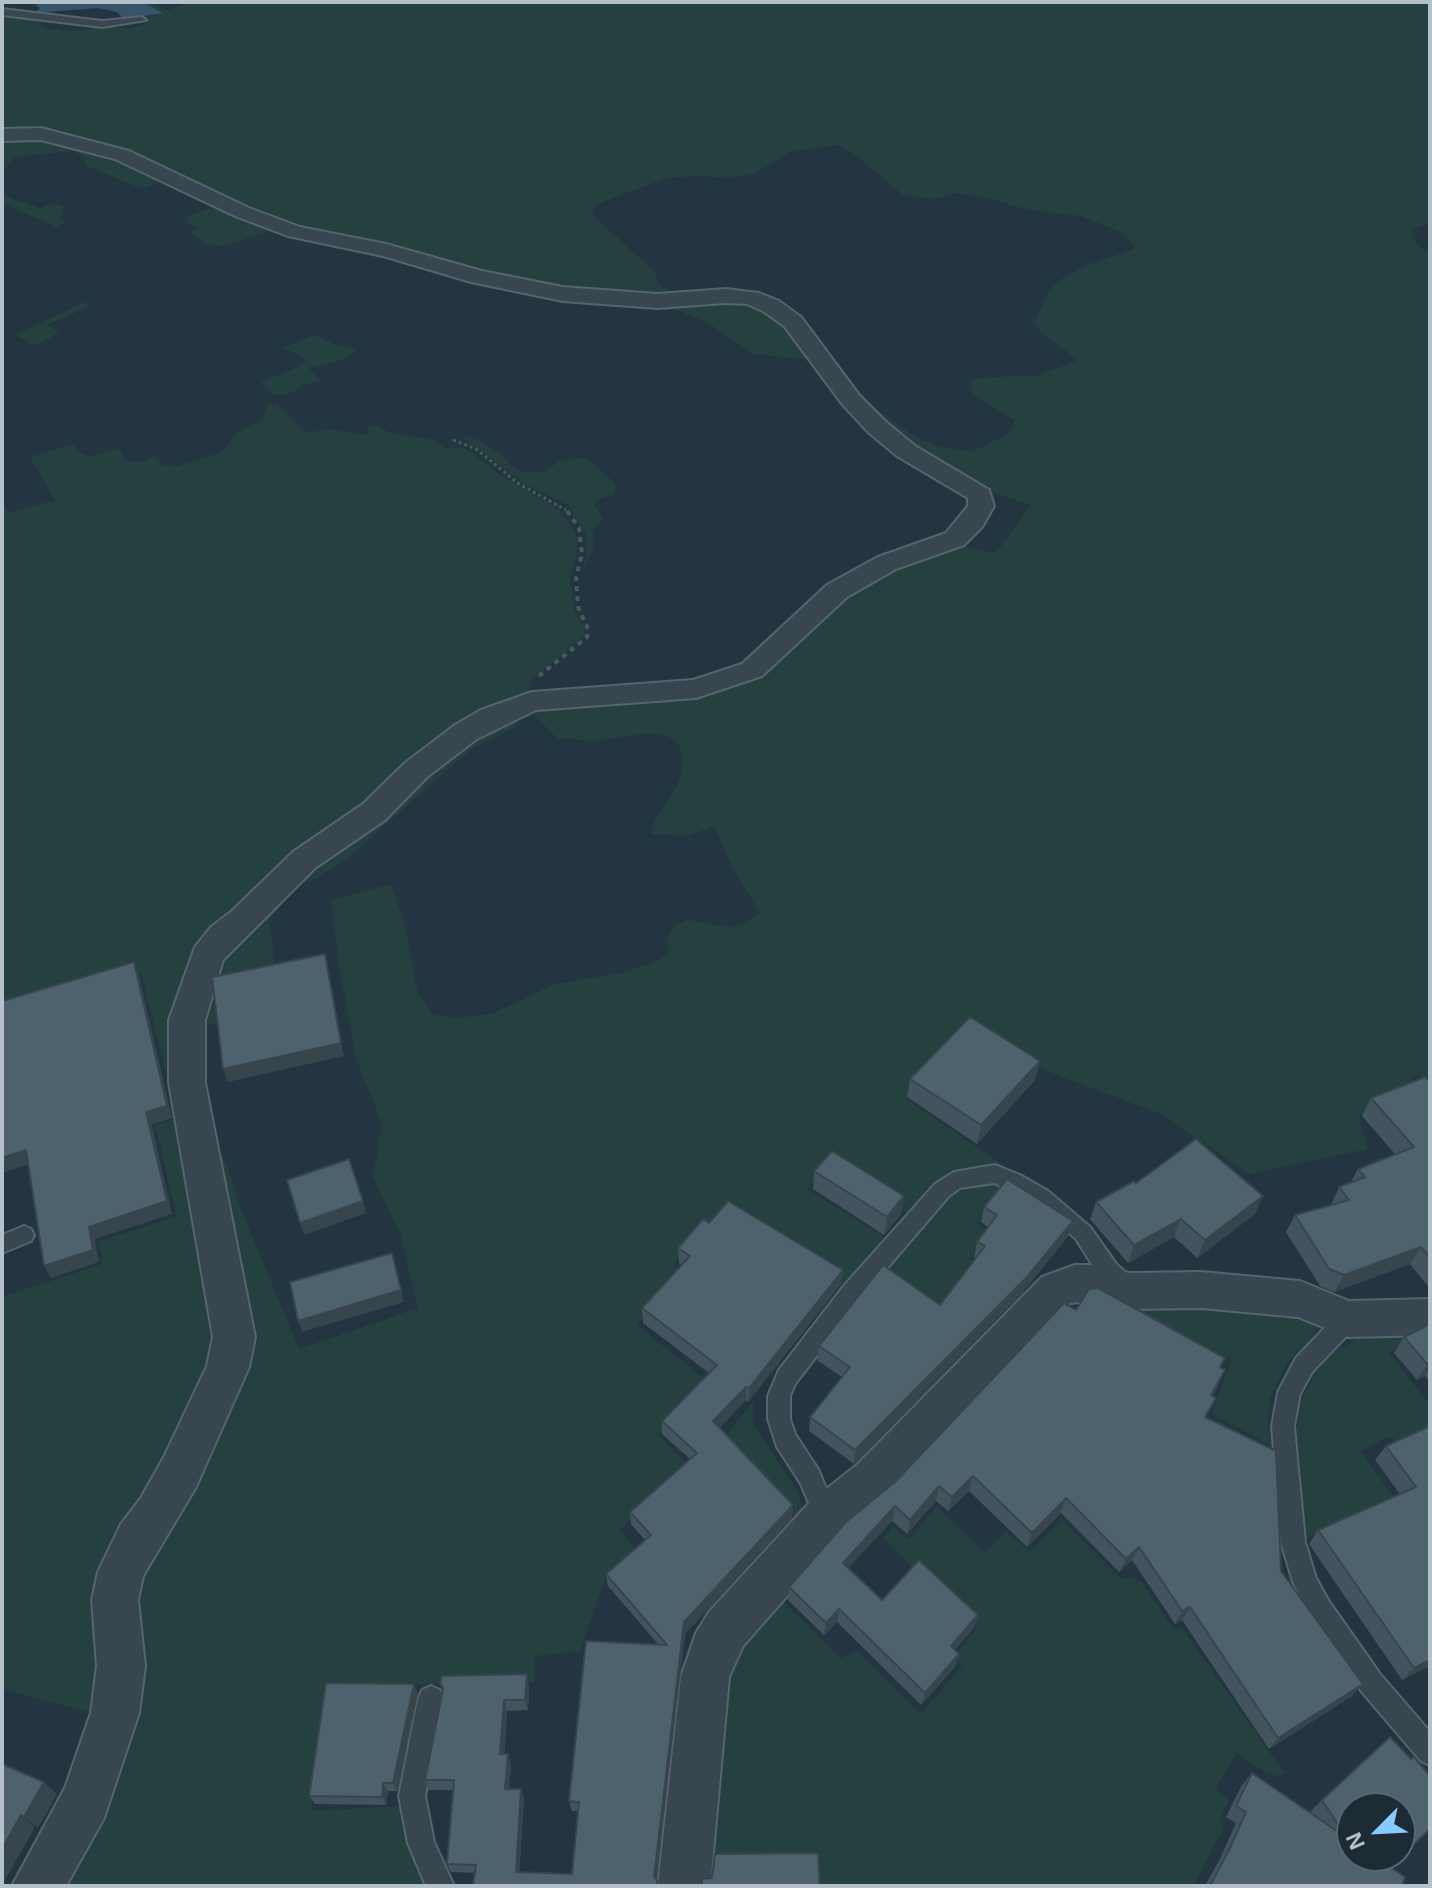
<!DOCTYPE html>
<html>
<head>
<meta charset="utf-8">
<style>
  body { margin:0 }
  #map { position:relative; width:1432px; height:1888px; overflow:hidden; background:#233541; font-family:Helvetica,sans-serif }
  canvas { display:block }
  .frame { position:absolute; inset:0; border:4px solid #b4c1cb; pointer-events:none }
  .north { position:absolute; left:1336px; top:1792px; width:80px; height:80px; box-sizing:border-box; background:#1d2b35; border:2px solid #596771; border-radius:50%; rotate:246deg; font-size:22px; font-weight:700; line-height:32px; text-align:center; color:#b4c1cb }
  .north::after { content:''; display:block; margin:auto; width:28px; height:36px; background:#86cbfe; clip-path:polygon(50% 0,100% 100%,50% 72%,0 100%) }
</style>
</head>
<body>
<div id="map">
<canvas width="1432" height="1888"></canvas>
<div class="frame"></div>
<div class="north">N</div>
</div>
<script>
const ctx = document.querySelector('canvas').getContext('2d');
ctx.lineJoin = 'round';
function paint(path, color) { ctx.fillStyle = color; ctx.fill(path, 'evenodd'); }
const toPath = rows => new Path2D(rows.map(r => 'M' + r).join(''));
function stroke(path, color, width, dash) { ctx.strokeStyle = color; ctx.lineWidth = width; ctx.lineCap = dash ? 'butt' : 'round'; ctx.setLineDash(dash || []); ctx.stroke(path); }
paint(toPath([
  [143,2,153,2,168,10,189,2,1430,2,1430,223,1411,230,1414,241,1430,256,1430,1086,1419,1075,1413,1075,1412,1081,1420,1089,1359,1115,1367,1149,1249,1174,1161,1114,1049,1072,967,1030,905,1098,1003,1165,987,1165,951,1175,909,1214,828,1166,807,1189,889,1240,845,1285,726,1207,672,1265,682,1272,637,1325,708,1382,658,1435,690,1467,619,1530,638,1552,605,1580,580,1651,535,1656,535,1682,329,1686,311,1811,401,1806,403,1826,428,1886,49,1886,124,1600,234,1375,205,1117,229,1171,240,1207,299,1349,418,1308,400,1233,373,1177,382,1123,356,1059,338,959,331,900,391,884,404,921,418,993,433,1014,455,1018,492,1014,555,984,625,972,652,963,669,955,667,937,675,926,688,920,729,927,742,924,760,913,733,869,714,826,687,836,650,834,656,818,676,788,681,773,683,755,677,742,666,735,649,733,594,741,557,738,534,715,531,706,727,683,818,614,887,567,954,545,996,553,1031,505,986,491,882,426,839,372,868,403,916,437,941,447,972,452,1010,433,1015,420,973,395,970,381,989,377,1035,376,1077,361,1062,347,1043,335,1034,323,1049,290,1064,277,1090,264,1136,248,1121,232,1081,216,1025,209,984,197,956,193,934,199,903,195,852,152,837,145,790,152,754,174,728,178,699,176,667,178,597,204,591,214,655,272,659,284,676,295,564,292,297,231,126,154,2,133,2,19,12,15,41,23,41,28,76,31,112,25,128,29,149,22,143,19,122,21,121,19,161,14,162,12],
  [2,136,38,136,90,147,279,228,223,246,207,244,190,233,198,227,185,222,191,215,211,208,208,202,161,181,142,189,85,165,84,157,74,151,15,157,2,172],
  [2,195,40,208,53,203,64,207,60,218,66,222,57,227,2,203],
  [750,300,789,322,814,360,753,354,707,322,669,307],
  [85,302,91,306,47,325,59,333,54,336,34,345,15,335],
  [314,335,336,345,358,350,341,360,309,369,321,381,301,385,296,391,281,396,273,394,261,382,301,366,307,360,283,347],
  [276,403,306,433,329,429,363,435,370,432,367,426,376,426,391,433,434,440,445,448,459,447,470,451,503,477,559,509,577,536,577,554,570,578,574,609,585,629,584,636,533,679,527,695,439,748,191,983,227,1336,190,1434,96,1714,2,1689,2,1297,102,1264,99,1241,177,1216,155,1125,177,1118,141,973,2,1013,2,504,9,513,55,500,30,457,74,444,80,452,91,457,118,448,127,462,145,461,154,456,159,458,161,465,177,466,222,452,237,433,262,420,267,406],
  [460,435,479,440,505,457,511,466,527,473,547,471,559,461,586,458,616,484,614,494,596,500,594,504,603,519,593,530,593,549,580,577,586,556,586,535,568,505,523,483],
  [517,715,519,719,515,727,470,750,348,858,317,878,293,887,269,922,276,972,214,985,216,1023,194,1027,211,958,419,774],
  [980,1183,991,1184,1001,1190,976,1223,989,1231,970,1259,975,1263,940,1308,885,1269,947,1191],
  [1114,1298,1315,1317,1317,1329,1313,1338,1288,1361,1269,1400,1268,1427,1272,1446,1212,1414,1231,1360,1158,1320,1149,1329],
  [1430,1330,1389,1353,1430,1405,1430,1432,1398,1445,1390,1436,1361,1451,1394,1498,1304,1540,1301,1466,1296,1431,1302,1398,1316,1372,1334,1352,1369,1333],
  [753,1402,753,1424,798,1492,803,1509,803,1526,723,1439],
  [937,1506,985,1553,1006,1531,1030,1552,1062,1520,1122,1580,1130,1577,1141,1581,1176,1632,1181,1627,1285,1774,1278,1776,1263,1771,1237,1753,1216,1788,1229,1800,1219,1822,1224,1828,1193,1886,820,1886,819,1859,701,1856,722,1669,778,1596,840,1658,857,1651,921,1714,962,1666,953,1657,978,1627,883,1539,893,1526,909,1539]
]), '#25413f');
paint(toPath([
  [46,2,143,2,163,13,124,19,117,12,98,8,34,13,40,8,35,5]
]), '#365568');
const lane = toPath([
  [2,9,102,21,142,17,146,20,102,27,2,15,2,9],
  [995,1165,1020,1175,1048,1191,1090,1227,1117,1265,1130,1276,1133,1283,1130,1290,1122,1292,1114,1290,1101,1279,1076,1239,1034,1203,994,1183,960,1188,949,1196,859,1301,795,1384,790,1396,790,1419,795,1434,818,1469,837,1515,833,1523,825,1527,817,1523,801,1484,777,1447,768,1419,768,1396,779,1370,843,1287,935,1184,954,1172,995,1165],
  [24,1226,31,1229,34,1235,31,1241,2,1253,2,1235,24,1226],
  [1348,1309,1356,1312,1359,1319,1356,1326,1312,1372,1300,1394,1294,1426,1305,1542,1316,1578,1328,1600,1380,1674,1430,1732,1430,1765,1421,1761,1362,1692,1310,1618,1293,1582,1281,1542,1272,1426,1278,1392,1296,1358,1340,1312,1348,1309],
  [431,1686,440,1690,444,1699,425,1796,434,1842,454,1886,426,1886,408,1843,399,1796,418,1699,422,1690,431,1686]
]);
const street = toPath([
  [41,128,129,151,249,208,300,227,386,244,482,271,563,287,657,294,726,289,759,293,779,301,801,317,859,395,886,422,915,446,989,490,994,506,982,527,964,545,896,569,847,597,762,676,696,698,536,710,477,739,427,777,385,820,315,868,223,960,205,1020,205,1083,255,1337,249,1367,196,1487,143,1576,138,1600,145,1666,139,1713,104,1818,66,1886,12,1886,65,1788,91,1713,97,1666,92,1600,98,1572,121,1524,141,1498,164,1457,207,1366,213,1337,169,1083,169,1020,195,947,211,927,232,911,293,852,363,804,405,763,455,725,481,710,532,692,693,680,742,664,827,585,878,557,946,533,968,506,968,498,897,456,868,432,843,405,785,327,763,311,747,304,726,303,657,308,563,301,471,282,383,256,288,236,235,216,115,159,41,140,2,141,2,129,41,128],
  [1075,1265,1093,1265,1129,1273,1201,1272,1300,1281,1349,1301,1430,1299,1430,1335,1348,1337,1298,1317,1201,1308,1129,1309,1093,1301,1070,1303,890,1494,842,1534,743,1646,729,1677,710,1886,658,1886,681,1677,696,1633,709,1612,810,1502,858,1464,1042,1277,1075,1265]
]);
stroke(lane, '#56646e', 4);
stroke(street, '#56646e', 4);
stroke(toPath([
  [453,440,476,449,519,484,566,510]
]), '#445d5b', 3, [3, 3]);
stroke(toPath([
  [539,676,587,637,588,629,578,607,576,577,582,554,579,528,565,508]
]), '#445d5b', 4, [5, 5]);
paint(lane, '#384650');
paint(street, '#384650');
paint(toPath([
  [910,1079,1035,1080,977,1144,907,1097],
  [1430,1082,1430,1284,1427,1285,1410,1264,1334,1292,1320,1286,1286,1232,1295,1215,1331,1205,1339,1187,1351,1182,1358,1169,1395,1154,1362,1116,1371,1098],
  [814,1171,904,1196,901,1214,884,1235,813,1189],
  [1136,1183,1263,1196,1255,1214,1197,1258,1174,1237,1128,1263,1090,1219,1096,1202],
  [984,1207,1073,1221,1068,1236,1023,1292,854,1464,809,1431,810,1417,842,1377,817,1360,819,1346,940,1305,976,1258,974,1257,977,1242,988,1227,981,1222],
  [709,1223,841,1284,748,1402,746,1400,719,1428,793,1505,792,1518,685,1634,656,1879,451,1872,447,1864,454,1790,429,1790,425,1780,443,1689,529,1685,528,1710,507,1711,504,1754,508,1754,511,1765,509,1789,521,1789,524,1799,519,1872,572,1874,578,1811,572,1811,569,1801,658,1644,608,1586,606,1574,645,1540,631,1524,630,1512,690,1459,662,1434,662,1421,709,1373,643,1323,642,1308,682,1265,679,1263,678,1248],
  [1076,1310,1220,1367,1218,1386,1212,1396,1206,1417,1281,1571,1352,1696,1269,1749,1182,1620,1175,1624,1132,1560,1119,1572,1061,1513,1027,1547,969,1491,948,1511,936,1501,907,1534,892,1521,848,1568,882,1600,978,1615,974,1628,954,1650,959,1654,955,1667,921,1705,837,1622,824,1635,788,1600,789,1587,895,1482],
  [1430,1324,1430,1382,1425,1376,1417,1380,1394,1353,1404,1337],
  [1430,1426,1430,1665,1402,1680,1309,1544,1318,1530,1400,1494,1375,1460,1386,1446],
  [418,1693,397,1791,388,1791,386,1805,315,1804,309,1796],
  [1252,1773,1312,1813,1310,1812,1322,1800,1390,1867,1402,1886,1205,1886,1220,1859,1236,1823,1226,1817,1242,1785]
]), '#43545f');
paint(toPath([
  [325,954,328,967,344,1056,228,1082,223,1069],
  [134,962,139,975,172,1118,152,1125,172,1214,95,1239,99,1262,51,1278,44,1266,89,1227,146,1112],
  [1040,1061,1035,1080,977,1144,981,1125],
  [26,1150,32,1163,2,1173,2,1158],
  [904,1196,901,1214,884,1235,887,1217],
  [1263,1196,1255,1214,1197,1258,1205,1240],
  [363,1201,366,1213,304,1235,300,1223],
  [1181,1219,1174,1237,1128,1263,1134,1245],
  [1073,1221,1068,1236,1023,1292,854,1464,855,1450],
  [1421,1247,1410,1264,1334,1292,1344,1275],
  [392,1253,404,1302,302,1332,298,1321],
  [843,1270,841,1284,748,1402,749,1388],
  [1430,1363,1430,1368,1425,1376,1417,1380,1427,1364],
  [746,1387,746,1400,713,1435,713,1421],
  [973,1476,969,1491,948,1511,952,1497],
  [939,1486,936,1501,907,1534,910,1520],
  [1066,1498,1061,1513,1027,1547,1032,1533],
  [793,1505,792,1518,685,1634,655,1886,654,1877,684,1622],
  [895,1506,892,1521,841,1576,843,1563],
  [1139,1547,1132,1560,1119,1572,1126,1559],
  [1190,1607,1182,1620,1175,1624,1182,1611],
  [839,1609,837,1622,824,1635,826,1623],
  [978,1615,974,1628,947,1659,951,1646],
  [959,1654,955,1667,921,1705,925,1693],
  [1430,1659,1430,1665,1428,1667,1402,1680,1414,1668],
  [527,1674,529,1685,528,1710,525,1700],
  [414,1684,418,1693,397,1791,393,1783],
  [1363,1684,1352,1696,1269,1749,1278,1738],
  [504,1700,507,1711,504,1765,500,1754],
  [508,1754,511,1765,508,1799,505,1789],
  [44,1782,57,1794,38,1828,24,1817],
  [383,1783,388,1791,386,1805,382,1797],
  [521,1789,524,1799,519,1880,516,1872],
  [21,1815,35,1827,5,1880,2,1877,2,1849]
]), '#37454d');
const building = toPath([
  [325,954,341,1043,223,1069,212,977,325,954],
  [134,962,167,1106,146,1112,167,1201,89,1227,93,1250,44,1266,26,1150,2,1158,2,1001,134,962],
  [970,1017,1040,1061,981,1125,910,1079,970,1017],
  [1425,1077,1430,1082,1430,1258,1421,1247,1344,1275,1329,1269,1295,1215,1349,1200,1339,1187,1365,1177,1358,1169,1414,1147,1371,1098,1425,1077],
  [1196,1139,1263,1196,1205,1240,1181,1219,1134,1245,1096,1202,1134,1181,1136,1183,1196,1139],
  [832,1151,904,1196,887,1217,814,1171,832,1151],
  [349,1159,363,1201,300,1223,287,1180,349,1159],
  [1007,1179,1073,1221,1027,1277,855,1450,810,1417,850,1367,819,1346,883,1265,940,1305,985,1246,977,1242,997,1215,984,1207,1007,1179],
  [728,1201,843,1270,749,1388,746,1387,713,1421,793,1505,684,1622,654,1877,657,1880,657,1886,473,1886,476,1865,447,1864,454,1780,425,1780,443,1689,440,1682,442,1676,527,1674,525,1700,504,1700,500,1754,508,1754,505,1789,521,1789,516,1872,572,1874,579,1802,569,1801,586,1641,667,1645,606,1574,651,1535,630,1512,697,1453,662,1421,717,1365,642,1308,690,1256,678,1248,703,1219,709,1223,728,1201],
  [392,1253,401,1290,298,1321,290,1282,392,1253],
  [1098,1288,1225,1358,1220,1367,1225,1370,1211,1395,1216,1398,1205,1417,1276,1451,1281,1571,1363,1684,1278,1738,1190,1607,1182,1611,1139,1547,1126,1559,1066,1498,1032,1533,973,1476,952,1497,939,1486,910,1520,895,1506,843,1563,882,1600,919,1560,978,1615,951,1646,959,1654,925,1693,839,1609,826,1623,789,1587,846,1522,895,1482,1064,1303,1076,1310,1089,1289,1098,1288],
  [1430,1324,1430,1363,1427,1364,1404,1337,1430,1324],
  [1430,1426,1430,1660,1414,1668,1318,1530,1416,1487,1386,1446,1430,1426],
  [326,1683,414,1684,393,1783,383,1783,382,1797,309,1796,326,1683],
  [1390,1737,1411,1759,1414,1757,1430,1776,1430,1829,1390,1867,1405,1877,1402,1886,1210,1886,1230,1848,1246,1812,1236,1806,1252,1773,1347,1838,1322,1800,1390,1737],
  [1352,1808,1400,1808,1400,1856,1352,1856,1352,1808],
  [2,1764,44,1782,24,1817,21,1815,2,1849,2,1764],
  [818,1853,820,1886,702,1886,702,1879,712,1878,715,1854,818,1853]
]);
paint(building, '#4e626e');
stroke(building, '#37454d', 2);
</script>
</body>
</html>
